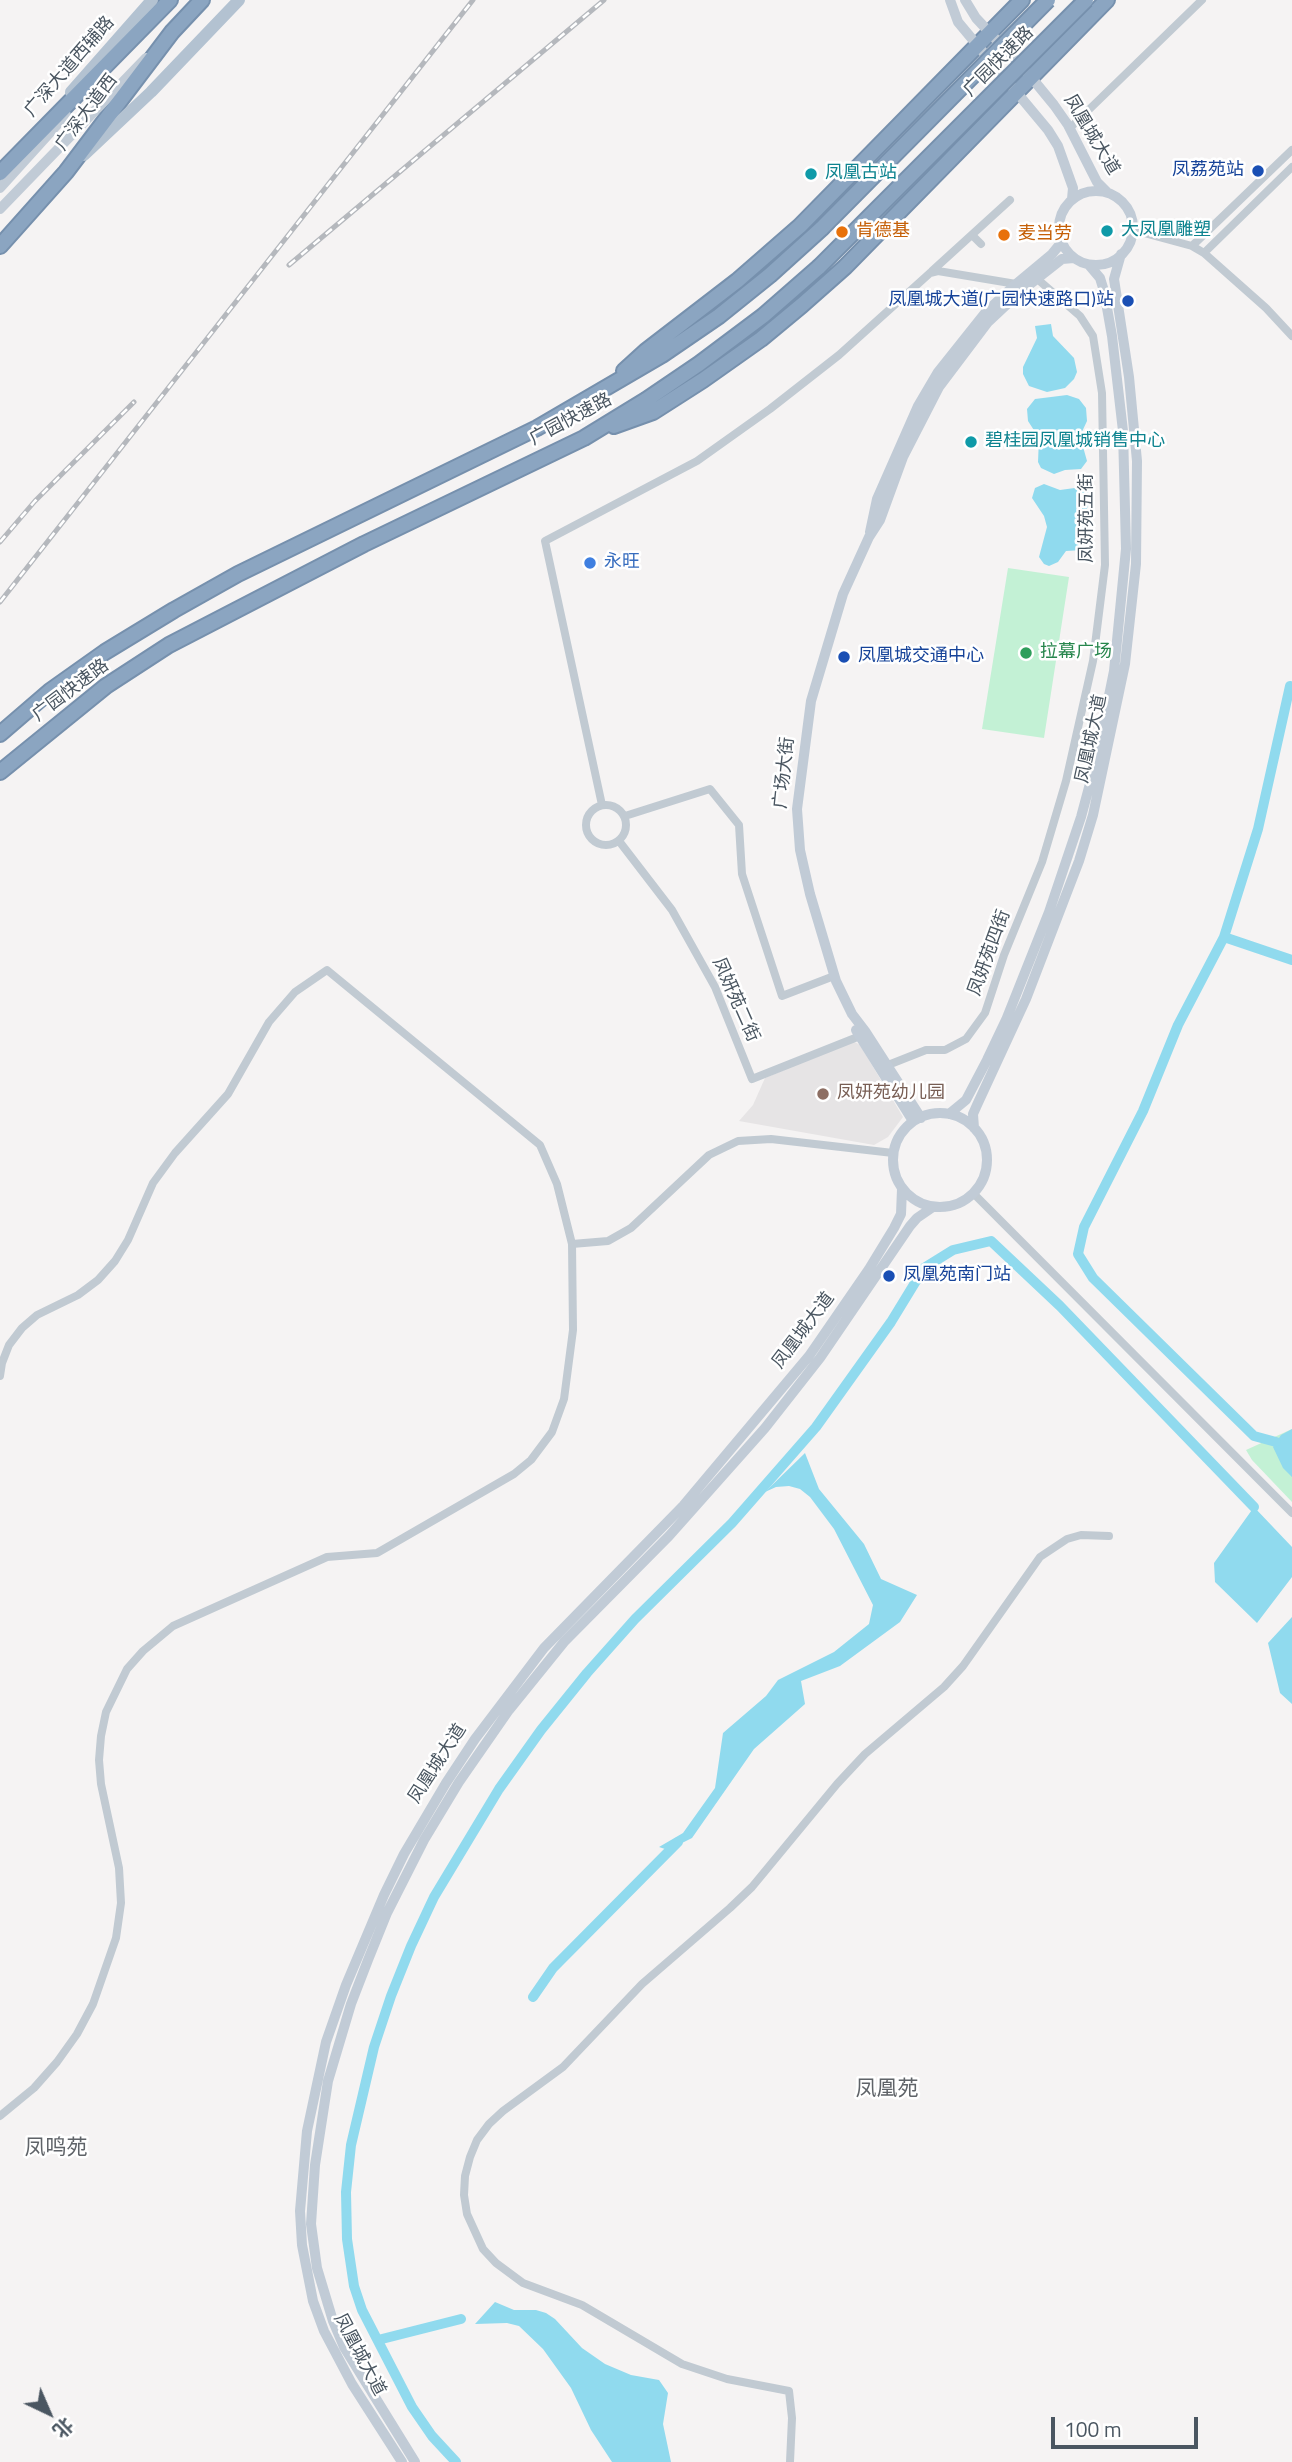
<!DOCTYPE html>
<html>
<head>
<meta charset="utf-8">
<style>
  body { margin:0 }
  #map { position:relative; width:1292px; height:2462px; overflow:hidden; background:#f5f3f3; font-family:"Titillium Web","Noto Sans SC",sans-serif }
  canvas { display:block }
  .north { position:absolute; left:14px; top:2378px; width:70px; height:70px; -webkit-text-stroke:5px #fff; paint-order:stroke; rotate:136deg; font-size:19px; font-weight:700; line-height:28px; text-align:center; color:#4a5661 }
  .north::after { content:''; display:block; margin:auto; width:24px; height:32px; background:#4a5661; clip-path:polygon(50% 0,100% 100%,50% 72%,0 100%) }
  .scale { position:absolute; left:1051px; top:2417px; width:147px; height:32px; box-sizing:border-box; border:4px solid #4a5661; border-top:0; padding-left:9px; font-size:21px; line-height:24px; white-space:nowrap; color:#4a5661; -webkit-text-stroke:5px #fff; paint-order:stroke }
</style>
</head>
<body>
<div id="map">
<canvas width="1292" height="2462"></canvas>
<div class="north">北</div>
<div class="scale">100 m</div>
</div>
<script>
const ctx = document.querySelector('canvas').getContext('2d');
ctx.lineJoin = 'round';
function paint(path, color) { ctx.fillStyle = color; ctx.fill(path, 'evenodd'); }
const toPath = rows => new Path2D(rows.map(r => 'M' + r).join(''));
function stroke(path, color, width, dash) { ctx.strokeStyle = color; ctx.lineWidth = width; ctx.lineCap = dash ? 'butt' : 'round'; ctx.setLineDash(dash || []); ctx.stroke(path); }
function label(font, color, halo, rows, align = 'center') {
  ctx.font = font + ' "Titillium Web","Noto Sans SC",sans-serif'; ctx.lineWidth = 5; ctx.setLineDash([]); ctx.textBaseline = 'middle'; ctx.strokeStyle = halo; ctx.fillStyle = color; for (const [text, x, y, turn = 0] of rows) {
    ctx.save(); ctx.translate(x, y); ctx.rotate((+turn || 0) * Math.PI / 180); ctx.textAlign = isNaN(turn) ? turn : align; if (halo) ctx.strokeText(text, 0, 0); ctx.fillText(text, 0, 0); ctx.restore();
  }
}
paint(toPath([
  [853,1041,860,1045,903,1117,888,1137,874,1145,739,1121,753,1105,765,1078]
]), '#e6e4e5');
paint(toPath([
  [1008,568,1069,577,1044,738,982,729],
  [1292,1429,1292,1502,1252,1460,1246,1450]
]), '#c3f1d5');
paint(toPath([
  [1051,324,1053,336,1074,358,1077,372,1074,379,1065,388,1047,392,1029,386,1023,374,1023,367,1037,338,1035,326],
  [1067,395,1079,399,1086,408,1087,421,1080,436,1087,461,1081,469,1065,470,1054,474,1041,468,1038,462,1039,438,1028,421,1027,409,1035,399],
  [1044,484,1060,490,1082,487,1087,490,1091,499,1082,520,1091,537,1090,545,1083,550,1066,551,1058,562,1049,566,1044,564,1039,557,1047,527,1044,516,1032,498,1035,488],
  [1292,1429,1292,1477,1283,1468,1273,1447,1281,1435],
  [805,1453,819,1489,864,1544,881,1579,917,1595,900,1622,840,1666,801,1681,805,1704,754,1749,692,1838,668,1850,659,1847,683,1833,715,1788,723,1733,766,1696,778,1680,834,1652,869,1624,873,1605,834,1529,810,1497,800,1489,789,1486,776,1487,765,1492],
  [1254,1507,1292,1547,1292,1577,1257,1623,1215,1582,1214,1563],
  [1292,1617,1292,1704,1280,1693,1268,1643],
  [495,2302,514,2310,536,2310,546,2313,555,2319,582,2348,605,2364,631,2375,659,2380,668,2393,663,2424,671,2462,612,2462,591,2430,571,2388,543,2349,519,2326,507,2323,475,2324]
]), '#90daee');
stroke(toPath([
  [1224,937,1292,960],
  [1276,1442,1254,1436,1093,1278,1078,1254,1084,1227,1143,1111,1178,1025,1224,937,1258,829,1290,686,1292,687],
  [533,1997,553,1968,678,1842],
  [378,2340,461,2319],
  [456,2462,432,2436,412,2407,362,2310,354,2286,347,2239,346,2192,351,2145,374,2047,391,1996,411,1946,434,1897,499,1789,541,1730,587,1673,635,1619,732,1523,816,1427,891,1322,924,1268,953,1250,991,1241,1060,1306,1254,1507]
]), '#90daee', 10);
const highway = toPath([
  [0,173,170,0],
  [0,246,66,172,172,32,202,0],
  [624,371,646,351,737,281,800,226,1022,0],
  [614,426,653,412,703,380,761,339,802,305,845,267,1107,0],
  [0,734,50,691,105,652,174,610,238,574,537,428,662,355,719,316,770,275,822,228],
  [0,772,106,686,169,645,364,544,584,438,646,400,699,364,763,316,819,267]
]);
stroke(highway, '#7690ad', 18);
stroke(toPath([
  [1070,128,1202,0],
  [1133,230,1192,246,1204,253,1266,308,1292,336],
  [972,235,981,244],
  [1192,246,1292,150],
  [1204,253,1292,167],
  [932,271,1010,200],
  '586 825a20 20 0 1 1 40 0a20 20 0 1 1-40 0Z',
  [602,805,545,541,697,461,770,409,839,355,930,273,938,271,1016,284],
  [625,816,710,789,739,825,742,874,782,996,834,976],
  [619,841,672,910,715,987,752,1079,860,1036],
  [883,1067,926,1050,945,1050,966,1039,985,1013,1004,955,1042,862,1066,781,1093,661,1105,565,1102,393,1093,336,1080,316,1035,277],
  [974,1194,1292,1513],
  [0,1376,2,1363,9,1345,22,1328,37,1315,78,1295,98,1280,115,1261,128,1240,153,1183,175,1153,228,1094,269,1022,295,992,327,970,540,1145,557,1184,572,1244,608,1241,631,1228,709,1155,738,1141,771,1139,893,1153],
  [0,2116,34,2088,57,2062,77,2034,93,2004,116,1938,121,1903,119,1868,101,1784,99,1760,101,1736,106,1712,127,1669,143,1651,173,1626,327,1557,377,1553,514,1474,531,1460,552,1432,564,1399,573,1330,572,1244],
  [790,2462,792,2418,789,2391,727,2379,682,2364,582,2305,523,2283,496,2263,483,2249,467,2214,464,2195,465,2176,470,2157,477,2140,489,2124,503,2111,563,2067,642,1984,730,1908,752,1887,837,1784,865,1754,944,1687,963,1666,1040,1557,1067,1539,1081,1535,1109,1536]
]), '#c1cad2', 8);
stroke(toPath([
  [950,0,958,22,1048,130,1058,146,1073,188,1072,199],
  [965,0,976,18,1031,77,1054,105,1068,125,1097,182,1107,192],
  [0,188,66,115],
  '1059 228a37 37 0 1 1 74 0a37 37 0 1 1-74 0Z',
  [0,209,146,58],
  [870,532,877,499,918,406,938,372,985,313,1016,284,1052,254,1061,243],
  [856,1030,913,1121],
  '893 1160a47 47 0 1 1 94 0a47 47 0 1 1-94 0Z',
  [949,1114,966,1100,987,1060,1006,1020,1049,912,1081,817,1095,765,1114,671,1126,549,1123,431,1112,336,1104,291,1100,278,1089,265],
  [921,1118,865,1031,852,1014,836,981,810,894,800,850,797,809,811,701,843,594,869,537,880,520,903,457,939,387,988,322,1020,292,1062,259,1074,258],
  [974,1128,973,1114,977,1105,1026,999,1079,861,1093,815,1125,664,1136,564,1137,461,1129,377,1114,279,1121,254],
  [402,2462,352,2384,324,2331,313,2301,302,2245,300,2211,307,2131,326,2042,346,1985,384,1895,404,1854,446,1783,475,1739,544,1648,683,1506,809,1356,869,1269,894,1228,901,1214,902,1189],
  [415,2462,344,2347,333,2321,317,2268,311,2224,315,2165,328,2081,351,2004,368,1960,387,1913,424,1840,459,1782,509,1710,564,1642,669,1536,765,1428,820,1358,910,1226,917,1218,933,1207]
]), '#c1cbd6', 10);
stroke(toPath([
  [71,92,152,0],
  [84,155,151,92,239,0]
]), '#b3c2d1', 12);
stroke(highway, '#8ba5c1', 14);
const rail = toPath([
  [289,265,604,0],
  [0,542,35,501,134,402],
  [0,602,473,0]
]);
stroke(rail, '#b5b8bd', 5);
stroke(rail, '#fff', 2.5, [8]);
const highwayBridge = toPath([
  [822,228,1048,0],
  [819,267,1086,0]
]);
stroke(highwayBridge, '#7690ad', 18, []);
stroke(highwayBridge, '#8ba5c1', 14);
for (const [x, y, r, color] of [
  [1258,171,7,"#1a4fb4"],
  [811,174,7,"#0f9aa8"],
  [1107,231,7,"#0f9aa8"],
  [842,232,7,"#e8710a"],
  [1004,235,7,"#e8710a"],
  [1128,301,7,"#1a4fb4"],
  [971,442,7,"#0f9aa8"],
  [590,563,7,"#3f7fe0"],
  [1026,653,7,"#2e9e5b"],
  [844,657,7,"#1a4fb4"],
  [823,1094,7,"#8d6e63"],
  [889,1276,7,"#1a4fb4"]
]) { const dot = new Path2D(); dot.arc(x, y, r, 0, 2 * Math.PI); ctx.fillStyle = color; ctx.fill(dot); stroke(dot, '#fff', 2.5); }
label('18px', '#4a5661', '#fff', [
  ["广园快速路",999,62,-45],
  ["广深大道西辅路",70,67,-49],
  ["广深大道西",87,113,-53],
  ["凤凰城大道",1091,135,59],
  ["广园快速路",571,420,-28],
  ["凤妍苑五街",1088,518,-90],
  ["广园快速路",71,691,-37],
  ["凤凰城大道",1092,739,-78],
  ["广场大街",785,773,-84],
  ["凤妍苑四街",990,953,-70],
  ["凤妍苑二街",735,1000,66],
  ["凤凰城大道",804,1331,-53],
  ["凤凰城大道",438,1764,-57],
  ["凤凰城大道",359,2355,62]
]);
label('18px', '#164399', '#fff', [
  ["凤荔苑站",1244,171],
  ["凤凰城大道(广园快速路口)站",1114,301],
  ["凤凰城交通中心",858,657,"left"],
  ["凤凰苑南门站",903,1276,"left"]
], 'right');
label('18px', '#0d838f', '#fff', [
  ["凤凰古站",825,174],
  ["大凤凰雕塑",1121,231],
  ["碧桂园凤凰城销售中心",985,442]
], 'left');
label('18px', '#c56008', '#fff', [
  ["肯德基",856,232],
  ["麦当劳",1018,235]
], 'left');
label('18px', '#366cbe', '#fff', [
  ["永旺",604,563]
], 'left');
label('18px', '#27864d', '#fff', [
  ["拉幕广场",1040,653]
], 'left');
label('18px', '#785e54', '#fff', [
  ["凤妍苑幼儿园",837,1094]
], 'left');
label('21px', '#5f6368', '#fff', [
  ["凤凰苑",887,2090],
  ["凤鸣苑",56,2149]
]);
</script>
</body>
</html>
